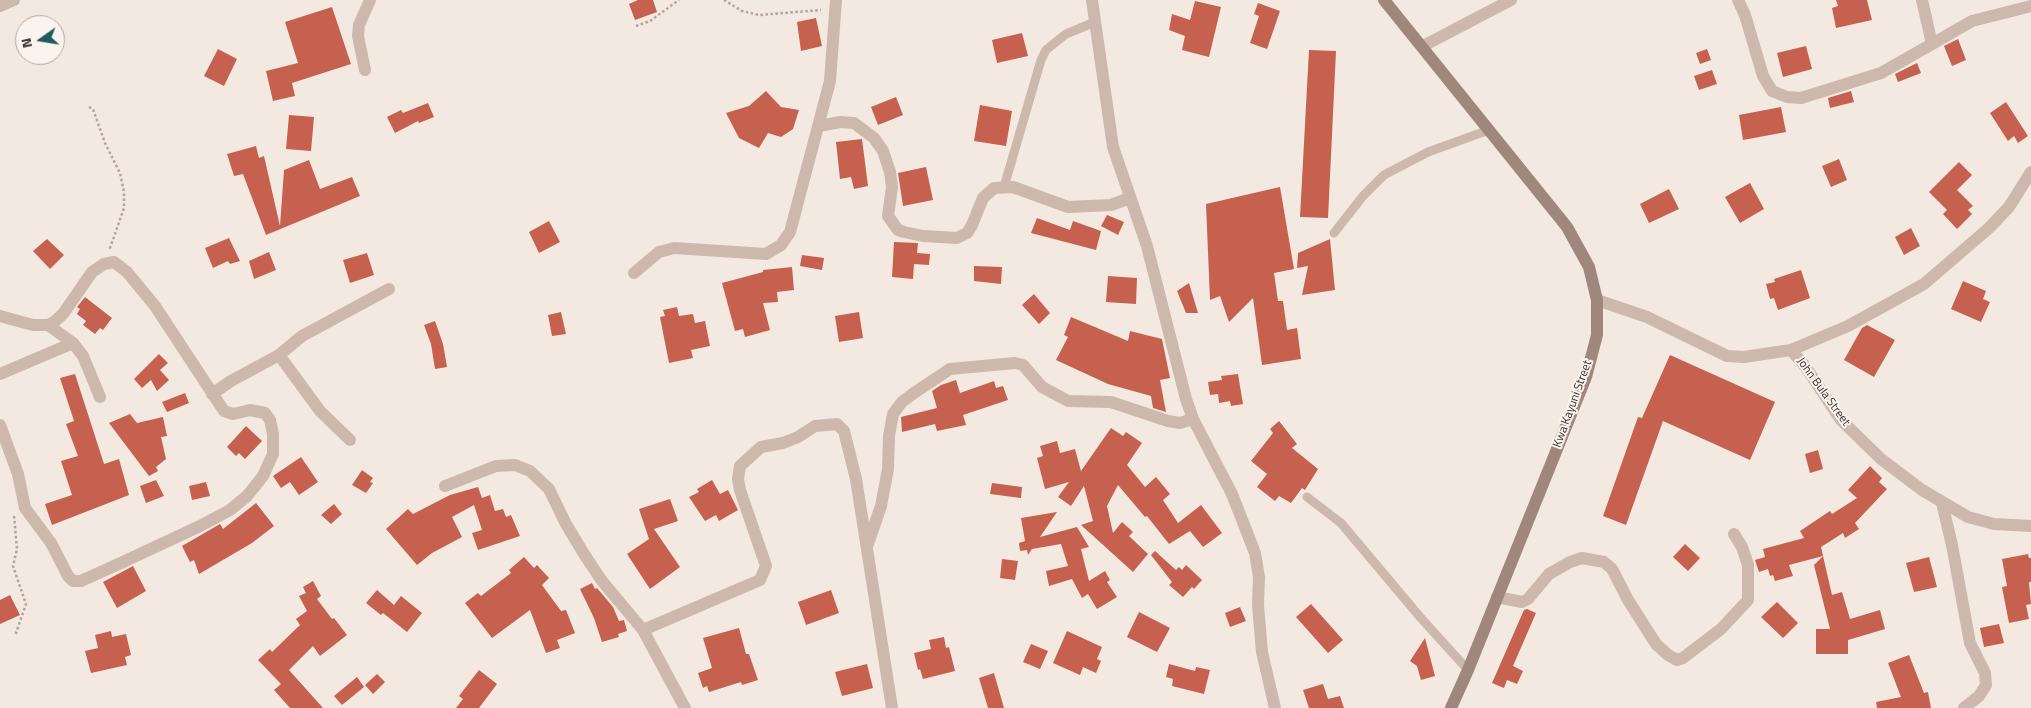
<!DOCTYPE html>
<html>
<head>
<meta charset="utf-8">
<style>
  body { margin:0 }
  #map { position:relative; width:2031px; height:708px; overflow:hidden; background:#f3e9e1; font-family:"Titillium Web",sans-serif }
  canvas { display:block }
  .north { position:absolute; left:15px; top:15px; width:50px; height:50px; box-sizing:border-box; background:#fbf4ee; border:1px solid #aea5a0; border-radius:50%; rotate:257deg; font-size:14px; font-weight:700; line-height:20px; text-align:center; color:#3a2f2b }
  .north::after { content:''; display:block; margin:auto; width:18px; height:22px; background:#205c5b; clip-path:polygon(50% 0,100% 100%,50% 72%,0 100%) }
</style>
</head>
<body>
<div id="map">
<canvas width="2031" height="708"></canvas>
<div class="north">N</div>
</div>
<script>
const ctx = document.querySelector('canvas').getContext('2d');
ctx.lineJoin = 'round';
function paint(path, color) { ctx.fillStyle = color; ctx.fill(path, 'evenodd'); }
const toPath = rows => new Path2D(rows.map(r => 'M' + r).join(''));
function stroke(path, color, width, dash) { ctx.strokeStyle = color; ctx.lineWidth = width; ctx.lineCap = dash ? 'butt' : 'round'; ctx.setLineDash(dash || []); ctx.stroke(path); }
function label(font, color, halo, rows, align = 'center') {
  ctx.font = font + ' "Titillium Web",sans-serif'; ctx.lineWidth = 4; ctx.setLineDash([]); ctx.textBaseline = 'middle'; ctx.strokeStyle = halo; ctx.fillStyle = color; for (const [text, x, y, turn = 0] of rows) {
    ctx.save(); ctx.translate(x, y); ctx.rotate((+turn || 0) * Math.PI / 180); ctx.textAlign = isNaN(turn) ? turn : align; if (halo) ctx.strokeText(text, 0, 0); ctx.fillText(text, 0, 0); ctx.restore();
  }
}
paint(toPath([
  [638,0,653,0,657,12,635,20,629,4],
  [1836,0,1867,0,1872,20,1836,28,1832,8,1838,6],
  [1195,1,1221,7,1209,57,1182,50,1185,36,1169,30,1172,14,1190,20],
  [1258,3,1280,11,1267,49,1250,43,1259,16,1254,14],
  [332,7,351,64,292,83,295,96,273,101,266,71,298,63,285,22],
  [816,18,822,46,801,51,797,22],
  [1022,33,1028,56,997,63,992,40],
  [1958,39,1966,60,1952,66,1944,46],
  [1806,46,1812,69,1783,77,1777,53],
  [218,49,237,59,224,86,204,76],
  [1707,49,1711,60,1700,64,1696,53],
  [1309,50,1336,51,1328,218,1300,217],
  [1917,63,1921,73,1898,82,1895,74],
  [1712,70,1717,84,1699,90,1694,76],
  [766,91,781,107,799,110,793,129,781,137,768,133,759,148,739,138,726,113,749,106],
  [1851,91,1854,102,1830,108,1828,98],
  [896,97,903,115,878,125,871,107],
  [2006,102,2028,136,2018,143,2014,136,2008,141,1990,113],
  [428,103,434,117,419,123,418,121,395,133,387,117,401,110,403,113],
  [980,105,1012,111,1006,146,974,141],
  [1781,107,1786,132,1743,140,1739,115],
  [289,115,314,117,311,151,286,149],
  [862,139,868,186,854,189,851,177,840,179,836,142],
  [256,146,259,158,264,156,280,226,284,170,309,160,320,189,352,177,360,196,266,235,243,174,234,176,227,154],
  [1839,159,1847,180,1831,187,1822,166],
  [1959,162,1972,175,1957,190,1973,206,1968,210,1972,214,1957,229,1943,214,1947,210,1929,192],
  [926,167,933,200,903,206,898,173],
  [1750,183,1764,209,1740,223,1725,197],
  [1280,187,1294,269,1274,273,1278,301,1283,301,1287,330,1297,328,1301,359,1262,365,1253,298,1229,322,1220,296,1210,300,1206,204],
  [1669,189,1679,209,1649,223,1640,204],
  [1107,215,1124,222,1118,235,1101,226],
  [1037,218,1070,230,1073,221,1101,231,1096,250,1031,233],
  [549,221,560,242,539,253,529,232],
  [1911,228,1920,246,1904,255,1895,237],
  [229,238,240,261,230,264,228,261,213,268,205,248],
  [47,239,64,255,50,269,33,251],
  [1330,239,1335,290,1302,295,1308,266,1297,268,1298,253],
  [894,242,918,243,917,253,930,254,929,265,914,264,913,279,892,277],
  [269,252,276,270,254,279,249,261],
  [367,253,374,275,350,283,343,260],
  [802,255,824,258,822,270,800,266],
  [974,266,1002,267,1001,284,974,281],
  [792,267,794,290,777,292,778,302,763,303,770,330,745,337,743,329,735,331,722,283,763,272,763,270],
  [1801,270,1810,298,1778,310,1774,298,1770,299,1766,284,1775,282,1774,279],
  [1108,276,1137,278,1136,304,1106,302],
  [1963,281,1986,291,1983,299,1990,302,1981,322,1951,309],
  [1189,283,1198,313,1186,313,1177,291],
  [1034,294,1050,313,1039,324,1022,305],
  [85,297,112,318,103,330,100,328,95,334,83,325,86,321,77,314,80,309,77,307],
  [677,307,679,316,693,314,695,323,705,321,710,346,691,350,693,358,669,363,660,317,665,316,663,310],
  [561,312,566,334,552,336,548,315],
  [859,312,863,338,839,342,835,316],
  [1071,317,1128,341,1130,331,1162,339,1170,378,1160,380,1166,412,1153,408,1151,396,1108,384,1056,360,1068,337,1064,335],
  [435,321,443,344,447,367,435,369,431,344,424,325],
  [1867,325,1895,340,1874,377,1844,360,1862,328],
  [159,354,168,363,160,370,169,380,157,391,151,380,142,388,134,379],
  [1670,355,1775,402,1750,460,1663,421,1626,525,1603,516,1638,417,1642,418],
  [75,374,104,464,119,459,129,495,52,525,45,504,72,495,61,461,78,456,66,424,74,421,60,378],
  [1238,374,1243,404,1231,406,1230,401,1219,403,1218,394,1210,395,1208,382,1222,380,1221,376],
  [956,380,960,393,994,381,996,388,1003,386,1008,400,963,415,966,425,937,431,935,424,902,432,901,417,937,408,932,391,941,385],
  [185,393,189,403,167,412,162,402],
  [130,414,137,423,163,417,167,436,161,437,166,459,156,467,158,471,149,476,109,423],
  [1279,421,1297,444,1292,448,1318,469,1305,490,1302,488,1291,503,1279,496,1275,501,1257,487,1267,474,1251,461,1273,433,1270,429],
  [246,426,262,441,245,459,239,453,236,456,227,447],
  [1111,428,1123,436,1126,432,1142,443,1127,465,1145,487,1156,477,1170,494,1163,500,1178,523,1201,505,1222,533,1203,547,1190,531,1169,544,1147,516,1145,517,1118,485,1107,506,1113,533,1122,522,1133,532,1129,536,1148,554,1133,572,1081,525,1093,521,1084,486,1071,506,1058,497,1069,482,1045,489,1037,458,1043,456,1040,446,1057,441,1060,453,1075,449,1082,475,1081,471],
  [1818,450,1823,469,1810,473,1805,454],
  [301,457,318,482,299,495,290,482,281,488,273,476],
  [1870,466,1882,478,1879,482,1887,489,1855,523,1859,529,1845,538,1843,533,1821,547,1823,556,1789,565,1793,576,1775,581,1773,575,1770,576,1768,569,1759,572,1755,560,1765,557,1763,549,1804,538,1800,531,1830,511,1832,514,1857,498,1848,490],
  [362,470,373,478,370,482,373,483,366,493,352,485],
  [156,480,164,496,146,503,140,486],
  [712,480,720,494,728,490,738,510,719,521,716,515,705,521,689,497,699,492,697,489],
  [206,482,210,496,192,500,189,486],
  [992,483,1022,487,1021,498,990,494],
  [478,487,482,498,490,495,495,511,503,509,506,517,511,515,520,536,478,550,472,533,482,530,474,505,452,517,462,537,432,553,417,565,386,529,408,509,413,514,450,495],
  [670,499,678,521,654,529,680,567,650,589,627,554,649,539,639,509],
  [256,503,274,526,252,543,199,574,194,560,190,562,182,546,220,524,223,529],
  [334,504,342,514,331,524,321,515],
  [1057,512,1040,537,1077,527,1089,547,1081,549,1089,581,1105,571,1110,580,1107,582,1117,597,1097,609,1088,594,1082,598,1072,579,1049,586,1046,571,1068,566,1061,544,1032,549,1028,555,1027,550,1020,551,1019,543,1025,541,1021,518],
  [1685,544,1700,558,1688,571,1673,557],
  [1155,551,1176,570,1179,567,1182,570,1186,565,1202,580,1194,589,1192,587,1183,597,1169,585,1172,582,1151,555],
  [2028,554,2029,558,2031,558,2031,582,2029,582,2031,604,2026,605,2029,619,2009,623,2002,587,2007,586,2002,559],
  [1823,556,1832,595,1842,592,1850,619,1880,610,1885,629,1848,640,1848,654,1816,654,1816,629,1830,629,1814,565],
  [524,557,534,568,537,565,549,578,542,585,561,611,566,610,575,633,557,640,560,648,546,653,530,610,492,638,465,603,478,593,481,596,511,573,509,570],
  [1929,557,1937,587,1914,592,1906,563],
  [1002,559,1018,561,1015,580,1000,578],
  [133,566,146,591,117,608,103,582],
  [313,581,321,596,317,599,332,619,334,618,347,635,320,656,313,646,289,670,323,708,290,708,274,690,281,684,258,660,270,649,272,652,300,625,296,619,307,611,299,596,306,593,303,587],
  [592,583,595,589,597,588,613,607,619,621,624,620,627,631,618,634,619,637,602,642,594,618,580,589],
  [377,590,394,605,401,596,422,613,407,632,383,613,381,615,366,603],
  [831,590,839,613,806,625,798,602],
  [10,595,20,615,0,624,0,600],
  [1777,602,1798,623,1783,638,1761,617],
  [1311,604,1343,640,1328,653,1296,617],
  [1240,607,1246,621,1230,627,1225,613],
  [1527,609,1536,613,1513,666,1523,671,1517,684,1507,680,1504,688,1492,683,1524,610],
  [1139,612,1170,628,1157,652,1127,637],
  [1999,624,2004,643,1984,647,1980,628],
  [739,628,746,654,749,654,758,680,742,685,741,682,709,692,707,686,703,688,698,673,712,668,703,638],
  [111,631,112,637,126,634,131,655,125,657,127,665,91,673,85,651,98,648,95,635],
  [1067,631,1102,647,1097,659,1101,661,1096,673,1083,667,1080,675,1053,663],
  [944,637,946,648,949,647,955,671,923,679,920,669,918,670,914,653,931,649,929,640],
  [1425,638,1435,676,1421,680,1417,666,1410,661],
  [1031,644,1048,651,1040,669,1023,662],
  [1909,655,1924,693,1928,692,1931,708,1877,708,1876,702,1901,697,1888,663],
  [867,664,873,688,842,696,835,672],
  [1169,664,1195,671,1196,667,1210,670,1204,694,1172,686,1173,679,1166,677],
  [479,670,497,684,479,708,456,708,463,699,459,696],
  [994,673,1004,708,988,708,979,678],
  [377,674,385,682,373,694,365,685],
  [357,677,364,687,342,705,334,696],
  [1323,684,1328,699,1340,696,1344,708,1309,708,1303,690]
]), '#c5614e');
stroke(toPath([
  [724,0,742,11,759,15,821,10],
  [636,26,650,21,679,0],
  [89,107,93,109,105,143,120,173,124,192,124,208,109,251],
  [14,516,17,549,13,566,26,604,15,636]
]), '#b8a296', 2.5, [2.5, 2.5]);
stroke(toPath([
  [1004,187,1041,60,1046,50,1066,34,1095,22],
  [1334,233,1363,196,1384,175,1428,152,1489,130],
  [1307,497,1341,523,1420,617,1468,670]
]), '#ccb8ac', 9);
stroke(toPath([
  [1092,0,1113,147,1147,246,1186,399,1193,419,1232,494,1255,553,1259,577,1258,605,1262,652,1275,708],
  [1738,0,1745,15,1763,76,1772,91,1787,97,1801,98,1881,73,1932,44,1922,0],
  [0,6,14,0],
  [1932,44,1972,21,2031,6],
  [1423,46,1511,0],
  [365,70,358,36,359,25,370,0],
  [819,126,840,122,854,123,874,138,883,151,890,172,892,187,888,216,898,230,904,232,923,236,957,238,967,233,972,225,983,198,994,188,1013,187,1068,207,1111,205,1130,198],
  [634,273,659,252,674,248,766,254,781,245,790,232,830,81,836,0],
  [1597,300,1647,317,1727,356,1744,357,1791,350,1805,366,1841,420,1881,459,1922,490,1968,517,1994,524,2031,526],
  [0,316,33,325,48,325,54,322,63,314,92,272,104,264,114,262,127,272,155,306,224,411,233,414,250,410,265,413,270,420,273,434,273,454,263,476,247,496,230,510,200,526,123,562,81,581,73,581,68,576,51,543,25,508,18,474,0,425],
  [48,325,73,343,83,356,100,397],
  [1791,350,1848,326,1924,284,1989,228,2009,207,2031,172],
  [279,355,302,336,389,289],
  [0,374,73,343],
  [212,394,231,381,279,355,320,411,350,440],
  [445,486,496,466,515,465,530,471,549,489,566,524,584,554,602,581,643,630,685,708],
  [1942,503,1952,545,1970,643,1985,673,1986,685,1979,696,1964,708],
  [868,544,881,506,888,469,889,436,893,414,902,402,914,393,950,369,1015,363,1023,365,1042,387,1068,401,1111,402,1168,421,1180,423,1193,419],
  [1497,597,1522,602,1528,599,1549,574,1570,562,1582,558,1604,562,1612,569,1628,600,1656,644,1668,655,1677,660,1683,658,1721,629,1748,600,1748,565,1742,547,1734,534],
  [643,630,760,580,766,566,740,490,738,479,740,466,761,447,783,443,798,437,815,426,837,424,844,431,856,479,892,708]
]), '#ccb8ac', 12);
stroke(toPath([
  [1384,0,1567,227,1589,267,1597,300,1597,335,1586,377,1468,670,1451,708]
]), '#a0877e', 12);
label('12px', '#3a2f2b', '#fbf4ee', [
  ["John Bula Street",1823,392,54],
  ["Kwa Kayuni Street",1573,404,-70]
]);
</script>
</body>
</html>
